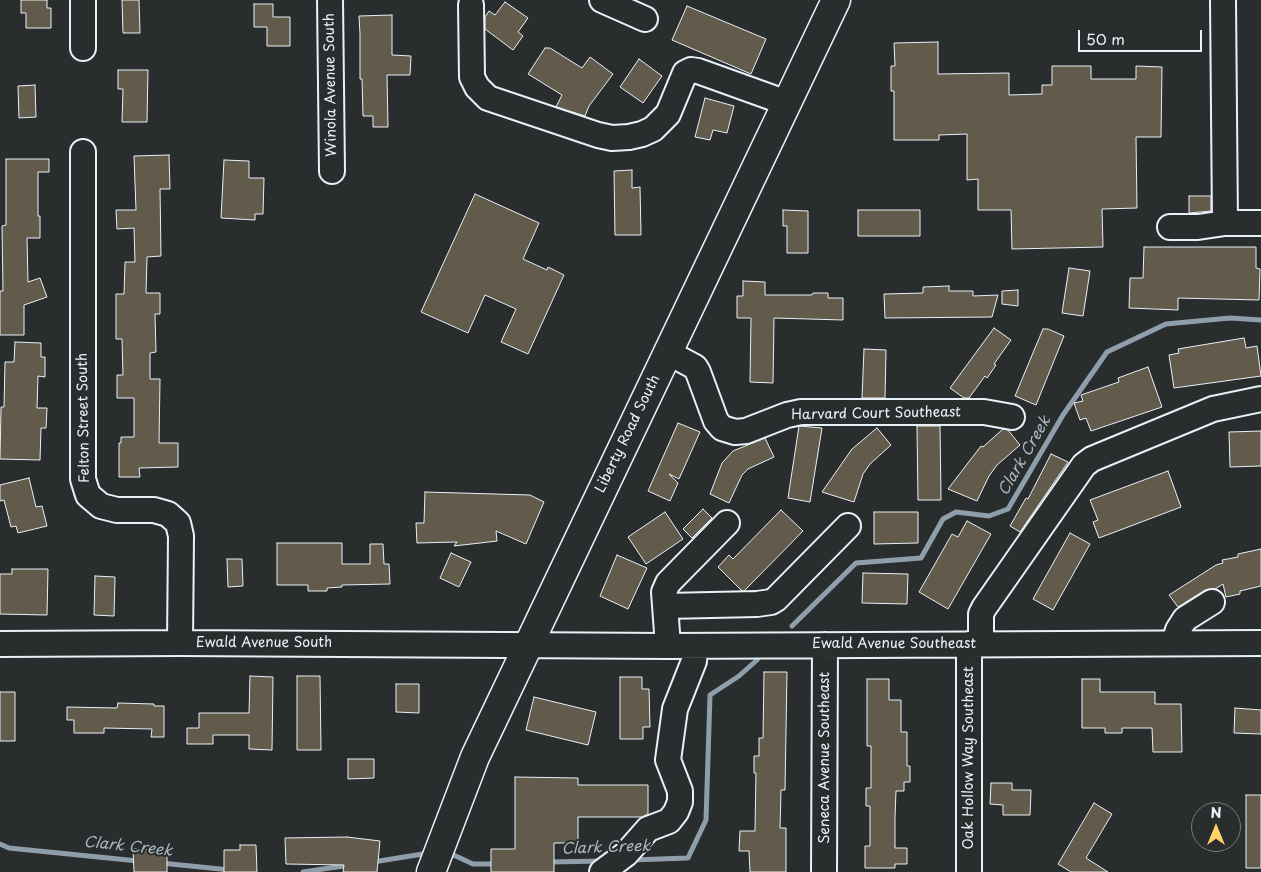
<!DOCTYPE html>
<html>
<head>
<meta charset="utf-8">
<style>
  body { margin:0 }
  #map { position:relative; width:1261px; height:872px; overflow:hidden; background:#2a2d2e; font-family:"Playpen Sans",sans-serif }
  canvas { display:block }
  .north { position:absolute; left:1191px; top:802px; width:50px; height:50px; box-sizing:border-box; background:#2a2d2e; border:1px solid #767b7f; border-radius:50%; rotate:0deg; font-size:14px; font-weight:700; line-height:20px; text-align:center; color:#e8f1f8 }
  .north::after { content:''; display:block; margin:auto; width:18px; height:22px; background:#ffd166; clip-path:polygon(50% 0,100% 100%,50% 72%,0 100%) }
  .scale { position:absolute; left:1078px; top:30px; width:124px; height:22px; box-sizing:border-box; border:2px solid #e8f1f8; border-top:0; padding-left:6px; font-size:15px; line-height:18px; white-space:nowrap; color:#e8f1f8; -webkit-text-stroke:4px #2a2d2e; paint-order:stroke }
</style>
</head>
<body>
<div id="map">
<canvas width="1261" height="872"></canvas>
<div class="north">N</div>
<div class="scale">50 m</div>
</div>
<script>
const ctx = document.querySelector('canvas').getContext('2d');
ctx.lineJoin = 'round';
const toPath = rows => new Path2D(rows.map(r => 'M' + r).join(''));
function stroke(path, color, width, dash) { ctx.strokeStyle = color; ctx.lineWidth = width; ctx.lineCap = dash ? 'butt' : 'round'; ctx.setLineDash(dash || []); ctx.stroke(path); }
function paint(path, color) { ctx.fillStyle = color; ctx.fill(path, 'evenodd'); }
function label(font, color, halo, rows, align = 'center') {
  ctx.font = font + ' "Playpen Sans",sans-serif'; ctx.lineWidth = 4; ctx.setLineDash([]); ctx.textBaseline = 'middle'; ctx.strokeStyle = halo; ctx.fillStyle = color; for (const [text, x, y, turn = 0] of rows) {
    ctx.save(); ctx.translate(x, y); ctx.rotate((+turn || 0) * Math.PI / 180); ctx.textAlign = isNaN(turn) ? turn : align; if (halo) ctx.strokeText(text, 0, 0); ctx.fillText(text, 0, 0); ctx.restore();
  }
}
stroke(toPath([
  [792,626,856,563,921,558,943,519,956,512,989,516,1008,509,1063,415,1107,352,1166,324,1230,318,1261,320],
  [0,844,9,848,138,861],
  [447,852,473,864,498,864],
  [631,860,688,858,706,820,710,695,739,676,757,660],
  [373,862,429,853],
  [549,862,603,861],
  [161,863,230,870],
  [303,872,350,865]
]), '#8f9eab', 5);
const building = toPath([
  [21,0,47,0,47,8,51,8,51,28,26,28,26,13,21,13,21,0],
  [122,0,139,0,140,33,123,33,122,0],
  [505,2,528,18,518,32,523,36,513,50,485,29,485,17,489,11,495,15,505,2],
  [254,4,273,4,273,17,290,17,290,46,267,46,267,27,254,27,254,4],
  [687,6,766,39,751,74,672,40,687,6],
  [392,15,392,55,411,56,410,75,387,75,388,127,373,127,373,116,363,116,362,79,360,79,360,34,359,16,392,15],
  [938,42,938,74,1009,73,1009,95,1042,94,1042,85,1052,85,1052,66,1091,66,1091,79,1136,79,1136,66,1162,67,1161,137,1136,137,1137,208,1102,209,1103,247,1012,249,1011,210,978,210,978,179,967,180,967,134,939,135,939,140,894,140,894,91,891,91,891,66,895,66,894,43,938,42],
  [545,48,550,48,582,68,590,57,613,74,589,106,585,116,556,107,562,95,528,74,545,48],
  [639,59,662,76,643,103,620,87,639,59],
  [118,70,148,70,147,122,122,122,123,89,118,89,118,70],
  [35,85,36,117,19,118,18,86,35,85],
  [705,98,734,106,727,133,713,130,710,140,695,137,705,98],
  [169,155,170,189,160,189,161,256,147,257,146,293,160,293,160,314,155,314,156,352,150,353,150,379,160,379,159,443,178,443,178,467,139,468,140,477,119,477,119,443,121,443,121,437,134,437,134,398,117,398,117,375,123,375,122,339,116,339,116,294,124,294,125,262,135,262,134,228,117,229,116,210,136,210,134,156,169,155],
  [6,159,49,159,49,172,38,172,38,216,40,216,40,238,27,238,28,282,40,278,47,297,24,305,24,335,0,335,0,291,3,291,2,226,6,225,6,159],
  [224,160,249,161,249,178,264,178,263,214,255,214,255,220,221,218,224,160],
  [632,170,632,188,640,187,641,235,615,235,614,171,632,170],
  [475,194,539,223,523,259,547,270,548,267,564,275,528,354,501,342,516,309,485,295,468,333,421,312,475,194],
  [1189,196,1211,196,1211,211,1189,213,1189,196],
  [783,210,808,211,808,253,787,253,787,226,783,226,783,210],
  [858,210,920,210,920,236,858,236,858,210],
  [1144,247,1256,247,1256,268,1260,269,1259,300,1178,298,1178,310,1129,308,1130,278,1143,278,1144,247],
  [1069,268,1090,271,1083,316,1062,313,1069,268],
  [743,281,765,282,765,295,812,295,813,293,828,293,828,298,843,298,843,320,774,318,773,383,750,382,751,318,737,318,737,296,743,296,743,281],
  [949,286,949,291,973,291,973,296,998,295,992,317,885,318,884,294,923,293,923,287,949,286],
  [1018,290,1018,306,1002,304,1002,291,1018,290],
  [994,328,1011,340,994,364,996,365,987,378,985,376,969,398,964,398,950,388,994,328],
  [1043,329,1048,329,1064,336,1036,405,1015,396,1043,329],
  [1244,338,1246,348,1257,346,1261,376,1174,388,1169,355,1179,353,1178,349,1244,338],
  [15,342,41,343,41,357,45,357,45,377,38,376,37,408,47,408,46,428,41,428,40,460,0,459,1,407,4,407,5,362,14,362,15,342],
  [864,349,886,350,885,398,862,398,864,349],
  [1148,367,1162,407,1091,431,1086,418,1080,420,1074,403,1083,401,1081,395,1119,382,1118,378,1148,367],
  [678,423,700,432,679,479,669,474,678,483,670,501,648,491,678,423],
  [799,426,822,428,810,502,788,498,799,426],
  [917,426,940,426,941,500,918,500,917,426],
  [877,428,891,445,870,464,863,474,854,502,822,492,852,449,877,428],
  [1003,429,1008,430,1020,445,997,465,989,476,977,501,948,489,981,446,983,447,1003,429],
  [1261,431,1261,466,1230,467,1229,432,1261,431],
  [765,438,774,457,748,469,742,475,729,503,710,494,722,463,733,451,765,438],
  [1051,454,1068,462,1020,532,1010,526,1026,498,1028,499,1051,454],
  [1168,471,1181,507,1099,538,1093,522,1098,520,1090,500,1168,471],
  [29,478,36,507,42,506,47,526,18,533,16,526,11,527,4,500,0,501,0,485,29,478],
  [425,492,530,495,544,502,526,544,496,531,497,541,454,546,457,542,417,543,416,523,424,523,425,492],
  [703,509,712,518,692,538,683,529,703,509],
  [781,510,803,531,744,591,742,591,718,567,729,555,733,559,781,510],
  [665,512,683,539,646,564,628,537,665,512],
  [874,512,918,512,918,543,874,544,874,512],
  [967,521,991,534,948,609,919,592,952,534,958,537,967,521],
  [1070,533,1090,544,1053,610,1033,599,1070,533],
  [277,543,342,543,342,564,370,564,370,544,383,544,384,564,389,564,390,584,342,585,342,587,327,588,327,591,308,591,308,585,277,585,277,543],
  [1261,549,1261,586,1240,591,1240,594,1226,597,1223,584,1215,589,1205,590,1178,607,1169,595,1216,565,1223,563,1222,560,1238,557,1238,554,1261,549],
  [451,553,471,562,459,587,440,578,451,553],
  [617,555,647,568,628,609,600,596,617,555],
  [227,559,242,559,243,586,228,587,227,559],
  [12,569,48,569,47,615,0,614,0,574,12,574,12,569],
  [863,573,908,574,907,604,862,603,863,573],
  [95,576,115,577,114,616,94,615,95,576],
  [764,672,787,672,785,790,781,790,780,828,786,828,786,872,750,872,749,851,739,851,740,831,755,831,756,773,754,773,754,756,759,756,759,738,763,738,764,672],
  [250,676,273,677,272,750,249,749,249,735,213,735,213,744,187,744,187,728,199,728,199,713,249,713,250,676],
  [297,676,320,676,321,750,297,750,297,676],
  [620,677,642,677,642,689,649,689,650,727,643,727,643,739,620,739,620,677],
  [867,679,889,679,889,700,901,700,901,732,907,732,907,766,910,766,910,782,904,782,904,791,896,791,895,817,895,848,907,848,907,864,895,864,895,868,865,868,865,846,870,846,870,806,866,806,866,788,871,788,871,746,867,746,867,679],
  [1082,679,1100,679,1100,692,1155,692,1155,704,1181,704,1182,752,1153,752,1152,728,1122,728,1122,733,1105,733,1105,728,1082,728,1082,679],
  [396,684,419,684,419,713,396,712,396,684],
  [0,692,15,692,15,741,0,741,0,692],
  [534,697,596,712,588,745,526,730,534,697],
  [118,703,154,704,154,706,164,706,164,737,151,737,152,729,104,728,104,733,74,733,74,720,67,720,67,707,117,708,118,703],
  [1235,708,1261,710,1261,734,1234,733,1235,708],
  [348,759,374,759,374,778,348,779,348,759],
  [515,777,578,778,578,785,648,785,648,814,642,817,578,817,578,843,554,843,554,872,491,872,491,849,515,849,515,777],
  [991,783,1012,783,1012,790,1031,790,1030,815,1003,815,1003,805,990,804,991,783],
  [1246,795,1261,795,1261,868,1246,868,1246,795],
  [1094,803,1112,814,1086,858,1108,872,1071,872,1058,864,1094,803],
  [347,837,380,841,377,872,343,872,344,865,286,864,285,838,347,837],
  [240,845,256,845,257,872,224,872,224,850,240,850,240,845],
  [133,849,167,849,167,872,134,872,133,849]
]);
paint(building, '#625b4b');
stroke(building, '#e8f1f8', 1);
const minor = toPath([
  [330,0,332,171],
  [602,0,645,19],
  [1223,0,1225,223],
  [471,5,472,77,477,87,488,98,598,135,612,138,629,137,642,134,653,129,668,114,685,73,691,70,698,71,787,103],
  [83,48,83,0],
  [83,152,83,479,88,495,101,506,117,510,154,510,168,514,178,523,181,536,180,643],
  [1170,227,1198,227,1225,223,1261,223],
  [667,352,695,367,698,372,716,421,722,428,735,432,746,431,787,415,801,412,984,412,1012,417],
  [666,606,757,604,771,602,776,599,848,526],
  [1174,642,1178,630,1185,619,1212,602],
  [0,644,180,643,668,646,1261,643],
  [969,644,969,872],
  [981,644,981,614,984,608,1084,465,1092,459,1213,409,1261,399],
  [668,646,664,592,668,583,727,523],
  [602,872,626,854,648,829,669,821,676,812,680,802,680,791,668,760,675,709,694,661,695,646],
  [824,872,825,645]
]);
const major = toPath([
  [431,872,475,757,836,0]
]);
stroke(minor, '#e8f1f8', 28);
stroke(major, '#e8f1f8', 31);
stroke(minor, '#2a2d2e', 24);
stroke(major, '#2a2d2e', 28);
label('14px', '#e8f1f8', '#2a2d2e', [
  ["Winola Avenue South",331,85,-91],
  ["Harvard Court Southeast",876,414,-1],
  ["Felton Street South",84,418,-91],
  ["Liberty Road South",628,434,-64],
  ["Ewald Avenue South",264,643],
  ["Ewald Avenue Southeast",894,644],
  ["Seneca Avenue Southeast",825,758,-90],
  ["Oak Hollow Way Southeast",969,758,-90]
]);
label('italic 15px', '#adbac4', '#2a2d2e', [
  ["Clark Creek",1025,456,-60],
  ["Clark Creek",128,847,6],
  ["Clark Creek",606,848,-2]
]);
</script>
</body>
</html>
